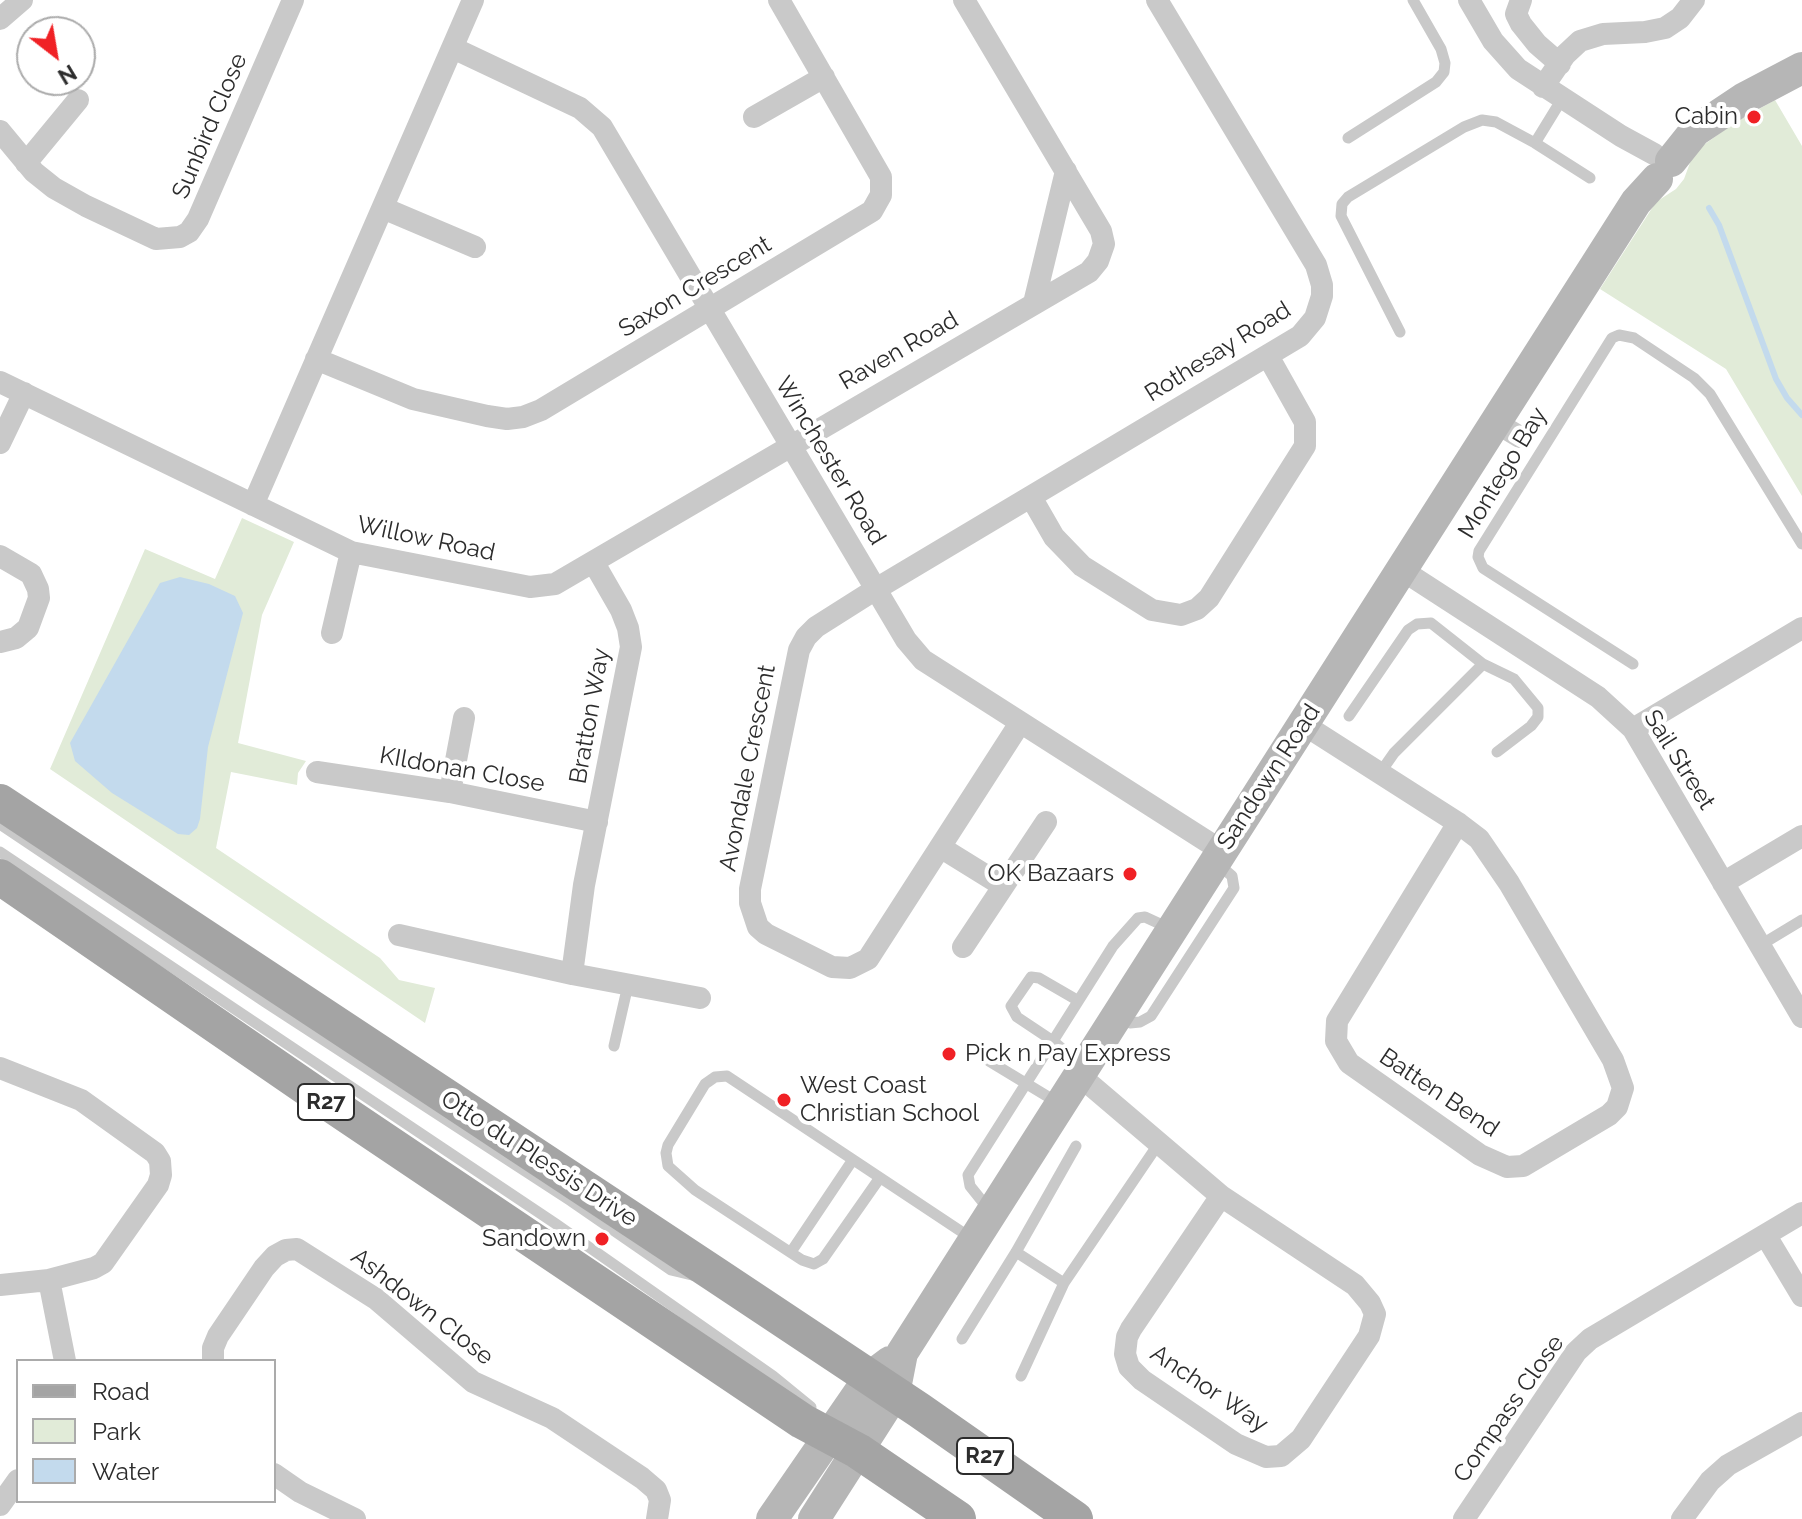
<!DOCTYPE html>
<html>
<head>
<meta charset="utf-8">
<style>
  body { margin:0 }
  #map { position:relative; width:1802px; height:1519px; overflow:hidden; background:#fff; font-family:Raleway,sans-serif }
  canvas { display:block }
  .legend { position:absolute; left:16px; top:1359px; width:260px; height:144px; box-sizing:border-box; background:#fff; border:2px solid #ababab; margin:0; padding:10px 14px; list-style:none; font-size:24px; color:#2c2c2c }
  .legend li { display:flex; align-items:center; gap:16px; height:40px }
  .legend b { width:40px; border:2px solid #ababab }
  .north { position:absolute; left:16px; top:16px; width:80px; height:80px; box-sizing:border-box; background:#fff; border:2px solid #ababab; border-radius:50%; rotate:149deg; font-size:22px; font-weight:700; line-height:32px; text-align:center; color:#2c2c2c }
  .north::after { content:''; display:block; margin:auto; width:28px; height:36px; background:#f02125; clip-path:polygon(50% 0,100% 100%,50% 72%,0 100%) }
</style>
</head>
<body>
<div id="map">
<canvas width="1802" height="1519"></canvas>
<ul class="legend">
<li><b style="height:10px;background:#a4a4a4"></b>Road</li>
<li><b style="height:22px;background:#e1ebd8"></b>Park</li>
<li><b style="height:22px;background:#c3daed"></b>Water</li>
</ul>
<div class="north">N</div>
</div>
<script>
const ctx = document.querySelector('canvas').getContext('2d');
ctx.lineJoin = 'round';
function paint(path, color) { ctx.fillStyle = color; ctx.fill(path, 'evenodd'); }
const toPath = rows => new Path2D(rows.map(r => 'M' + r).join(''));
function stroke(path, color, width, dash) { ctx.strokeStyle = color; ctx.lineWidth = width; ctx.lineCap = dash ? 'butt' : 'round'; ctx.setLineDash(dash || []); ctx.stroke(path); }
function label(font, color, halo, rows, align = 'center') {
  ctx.font = font + ' Raleway,sans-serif'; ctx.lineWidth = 8; ctx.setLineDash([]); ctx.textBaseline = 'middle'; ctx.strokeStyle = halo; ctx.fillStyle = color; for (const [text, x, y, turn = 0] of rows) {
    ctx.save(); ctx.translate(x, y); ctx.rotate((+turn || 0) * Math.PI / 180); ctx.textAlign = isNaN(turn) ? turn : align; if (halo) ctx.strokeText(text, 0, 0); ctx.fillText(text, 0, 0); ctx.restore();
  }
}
paint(toPath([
  [1775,100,1802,146,1802,496,1726,369,1600,289,1656,202,1676,189,1684,179,1694,152,1734,123],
  [242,518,294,542,262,615,238,743,306,761,298,773,297,785,231,772,216,848,380,958,399,980,435,988,425,1023,50,769,145,549,215,579]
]), '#e1ebd8');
paint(toPath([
  [180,577,209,584,235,596,243,613,208,747,200,819,197,828,189,835,178,834,112,793,75,761,70,743,160,583]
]), '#c3daed');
stroke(toPath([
  [1709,208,1719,225,1776,379,1787,398,1802,415]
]), '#c3daed', 6);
stroke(toPath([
  [1348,138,1436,82,1444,72,1445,63,1441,49,1413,0],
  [1535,143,1562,99],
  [1400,332,1341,216,1342,204,1348,197,1464,127,1482,120,1496,122,1535,143,1590,178],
  [1633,664,1483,568,1478,557,1479,551,1612,338,1619,335,1634,338,1694,378,1710,394,1802,544],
  [1349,716,1408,630,1417,624,1431,623,1483,664,1514,679,1538,708,1538,717,1531,726,1497,752],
  [1380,773,1394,753,1483,664],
  [0,824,265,1002,571,1201,671,1270,696,1276],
  [0,852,556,1224,773,1376,811,1407],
  [1759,946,1802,920],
  [1118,1018,1130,1023,1140,1022,1151,1016,1162,999,1234,888,1232,876,1218,864],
  [614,1046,628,985],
  [989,1061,1060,1104],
  [1076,1069,1068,1054,1053,1041,1113,946,1138,918,1145,917,1171,929],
  [879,1179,823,1259,814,1264,802,1260,695,1190,668,1166,666,1153,668,1145,705,1084,715,1077,727,1076,971,1238],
  [993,1208,982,1201,970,1186,968,1175,1053,1041,1017,1017,1011,1006,1031,977,1039,978,1077,1000],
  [791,1252,852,1161],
  [1016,1252,1064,1283],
  [962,1339,1016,1252,1076,1146],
  [1021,1376,1064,1283,1159,1143]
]), '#c9c9c9', 11);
stroke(toPath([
  [1469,0,1493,41,1518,69,1621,136,1654,154],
  [1521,0,1516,14,1521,24,1537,44,1560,64],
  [0,19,22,0],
  [453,48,580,108,602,127,906,640,923,660,1222,851],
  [1543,87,1565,55,1580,41,1603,34,1645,32,1665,28,1680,18,1694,0],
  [754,117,824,77],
  [0,131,34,172,54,188,86,206,156,239,180,237,189,232,198,219,293,0],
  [26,163,78,100],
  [383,208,475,247],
  [1034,303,1066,171],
  [316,359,413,399,487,416,507,419,523,417,541,410,872,211,881,195,881,177,779,0],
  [0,382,351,552,530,587,555,584,1089,272,1098,261,1104,244,1101,231,964,0],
  [1495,422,1520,437],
  [0,443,24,393],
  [1031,497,1054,537,1082,566,1152,610,1181,615,1197,609,1209,598,1305,446,1305,422,1268,356],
  [253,505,473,0],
  [0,556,31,574,38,589,39,598,28,628,16,638,0,642],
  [1402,570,1598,697,1633,729,1802,1017],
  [332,633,351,552],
  [1020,723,868,959,850,968,832,967,766,934,758,927,750,903,750,889,799,650,806,637,816,627,876,589,1300,336,1315,318,1322,296,1322,285,1316,265,1157,0],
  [1303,724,1458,823,1479,839,1509,883,1613,1060,1623,1088,1617,1107,1609,1115,1523,1166,1507,1167,1480,1155,1349,1063,1336,1041,1337,1021,1458,823],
  [1633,729,1802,628],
  [317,772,450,792,597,822],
  [450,792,464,718],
  [940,847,1003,886],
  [1723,883,1802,836],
  [399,935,572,974,700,998],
  [963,947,1046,822],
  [572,974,584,885,631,647,628,628,621,610,594,563],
  [0,1068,81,1100,155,1153,160,1161,161,1175,158,1185,103,1263,94,1268,49,1280,0,1285],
  [1080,1076,1221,1196,1355,1285,1370,1303,1375,1314,1369,1336,1301,1439,1281,1456,1266,1457,1236,1444,1142,1380,1129,1367,1125,1354,1127,1337,1131,1329,1221,1196],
  [1766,1236,1802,1296],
  [49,1280,65,1361],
  [213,1361,213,1348,218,1336,264,1268,275,1256,286,1250,297,1249,376,1299,473,1382,552,1418,642,1478,656,1490,660,1500,657,1519],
  [274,1474,300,1492,355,1519],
  [0,1505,18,1480],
  [1464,1519,1576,1352,1590,1339,1802,1213],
  [1682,1519,1710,1481,1728,1465,1802,1423]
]), '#c9c9c9', 22);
stroke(toPath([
  [1671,161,1695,131,1743,99,1802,68],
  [772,1519,870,1377,890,1362],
  [814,1519,894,1394,902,1353,1636,202,1657,179]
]), '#b6b6b6', 32);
stroke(toPath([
  [0,802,716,1275,919,1410,1075,1519],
  [0,877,323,1099,802,1421,858,1451,958,1519]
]), '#a4a4a4', 36);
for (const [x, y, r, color] of [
  [1754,117,8,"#f02125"],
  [1130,874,8,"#f02125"],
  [949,1054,8,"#f02125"],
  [784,1100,8,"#f02125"],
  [602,1239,8,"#f02125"]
]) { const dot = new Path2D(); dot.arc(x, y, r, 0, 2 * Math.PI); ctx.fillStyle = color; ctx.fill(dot); stroke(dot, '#fff', 3); }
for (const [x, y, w] of [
  [326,1102,56],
  [985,1456,56]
]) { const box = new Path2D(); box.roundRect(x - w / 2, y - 18, w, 36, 6); ctx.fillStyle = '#fff'; ctx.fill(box); stroke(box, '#2c2c2c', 2); }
label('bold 22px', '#2c2c2c', null, [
  ["R27",326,1102],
  ["R27",985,1456]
]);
label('24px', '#2c2c2c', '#fff', [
  ["Cabin",1738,117],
  ["OK Bazaars",1114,874],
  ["Pick n Pay Express",965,1054,"left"],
  ["West Coast",800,1086,"left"],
  ["Christian School",800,1114,"left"],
  ["Sandown",586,1239]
], 'right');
label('24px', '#2c2c2c', '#fff', [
  ["Sunbird Close",210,126,-67],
  ["Saxon Crescent",695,287,-31],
  ["Raven Road",899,351,-30],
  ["Rothesay Road",1218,352,-32],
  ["Winchester Road",830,461,59],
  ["Montego Bay",1503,473,-59],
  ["Willow Road",426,539,12],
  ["Bratton Way",590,716,-80],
  ["Sail Street",1679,760,58],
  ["Avondale Crescent",748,768,-79],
  ["KIldonan Close",462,770,10],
  ["Sandown Road",1269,777,-57],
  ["Batten Bend",1439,1093,34],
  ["Otto du Plessis Drive",539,1159,33],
  ["Ashdown Close",422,1307,38],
  ["Anchor Way",1209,1389,34],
  ["Compass Close",1509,1409,-55]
]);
</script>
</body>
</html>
